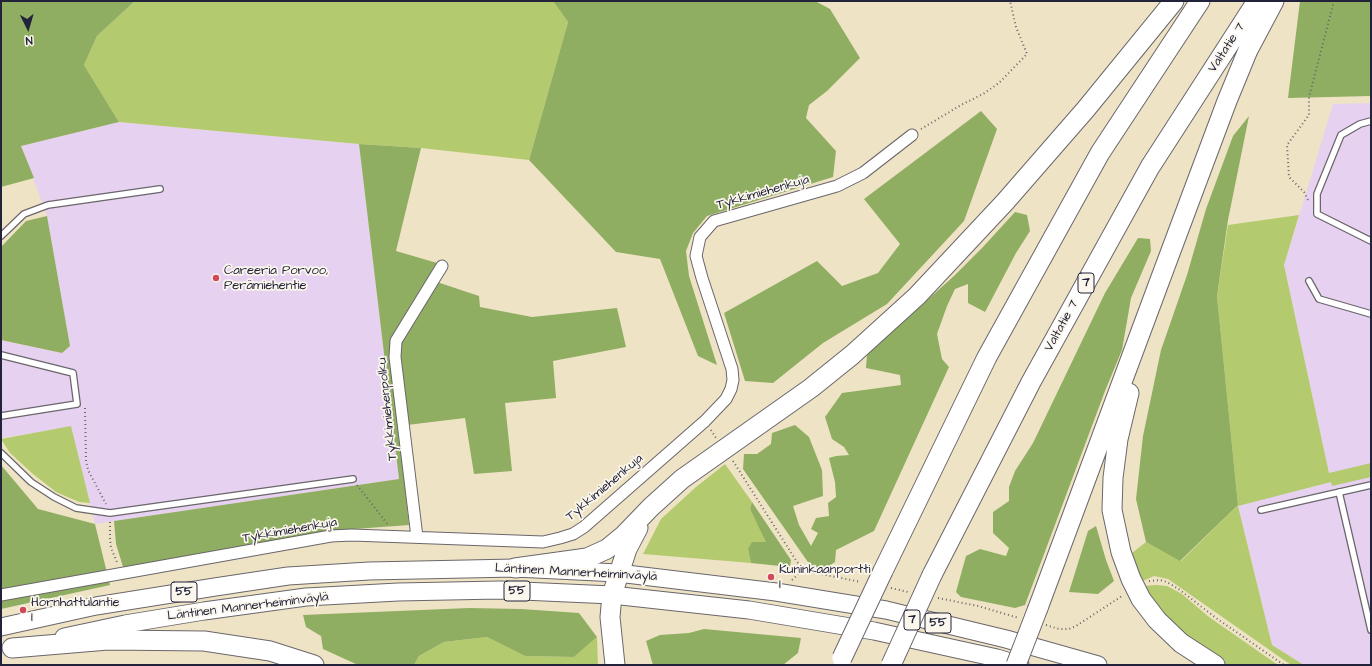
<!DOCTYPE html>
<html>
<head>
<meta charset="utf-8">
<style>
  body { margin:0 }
  #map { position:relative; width:1372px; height:666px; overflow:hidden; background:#efe3c5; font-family:"Architects Daughter",sans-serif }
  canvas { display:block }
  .frame { position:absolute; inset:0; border:2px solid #22223b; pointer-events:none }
  .north { position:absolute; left:8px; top:8px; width:40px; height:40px; -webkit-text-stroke:3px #fbf7ec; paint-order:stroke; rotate:175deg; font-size:11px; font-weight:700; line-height:16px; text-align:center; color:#22223b }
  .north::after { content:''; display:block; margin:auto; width:14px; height:18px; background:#22223b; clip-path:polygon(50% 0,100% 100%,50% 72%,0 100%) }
</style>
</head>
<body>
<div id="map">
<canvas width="1372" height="666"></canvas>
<div class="frame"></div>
<div class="north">N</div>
</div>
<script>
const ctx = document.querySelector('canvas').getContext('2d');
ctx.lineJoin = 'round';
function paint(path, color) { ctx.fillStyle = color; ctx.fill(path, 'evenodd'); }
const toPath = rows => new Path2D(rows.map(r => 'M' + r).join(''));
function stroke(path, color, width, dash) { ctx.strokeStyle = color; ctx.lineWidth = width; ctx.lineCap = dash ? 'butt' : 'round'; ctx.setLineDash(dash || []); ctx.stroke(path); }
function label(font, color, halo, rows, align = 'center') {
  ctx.font = font + ' "Architects Daughter",sans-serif'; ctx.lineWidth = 3.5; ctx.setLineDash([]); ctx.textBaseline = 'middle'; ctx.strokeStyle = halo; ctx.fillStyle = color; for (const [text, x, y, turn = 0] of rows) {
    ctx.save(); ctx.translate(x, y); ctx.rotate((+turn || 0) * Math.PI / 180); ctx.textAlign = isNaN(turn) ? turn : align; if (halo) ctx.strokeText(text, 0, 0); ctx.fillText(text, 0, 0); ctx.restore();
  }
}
paint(toPath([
  [1371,103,1371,665,1304,665,1272,645,1238,505,1331,482,1284,265,1333,104],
  [119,122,359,144,399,479,95,524,71,427,1,438,1,340,62,353,70,346,47,216,21,146]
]), '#e6d2f0');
paint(toPath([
  [135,1,553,1,568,22,529,160,421,148,359,144,119,122,84,65,97,36],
  [1299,215,1284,265,1329,473,1371,463,1371,477,1332,486,1331,482,1238,506,1272,645,1304,665,1291,665,1168,579,1154,576,1143,581,1134,562,1132,553,1146,542,1181,561,1238,505,1217,296,1228,225],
  [71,426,90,503,79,502,56,492,33,474,10,453,1,439],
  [725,464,752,502,750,509,767,542,748,549,751,563,643,554,661,519,696,487],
  [1156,585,1167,586,1182,594,1209,617,1278,665,1227,665,1184,635,1159,610,1144,586],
  [487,637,525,656,574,657,597,637,598,665,414,665,419,656,444,642]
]), '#b4ca6f');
paint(toPath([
  [1,1,135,1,97,36,84,65,119,122,21,146,34,178,1,187],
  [553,1,815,1,830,9,860,58,827,91,809,105,806,118,836,151,833,177,707,216,693,233,686,251,689,276,717,365,698,356,660,259,616,252,529,160,568,22],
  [1300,1,1371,1,1371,96,1288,98],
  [981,111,997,129,964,221,887,304,823,343,773,383,745,381,724,313,817,261,842,286,878,273,900,244,864,199],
  [1249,116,1228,220,1217,296,1238,505,1180,561,1146,542,1136,499,1143,436,1161,350,1187,275,1206,209,1233,136],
  [359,144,421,148,396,251,437,263,391,340,390,353,409,525,341,530,124,570,116,544,114,521,399,479],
  [1015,212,1027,215,1030,231,1016,253,985,312,968,303,968,284,955,289,947,306,937,334,942,359,949,367,874,531,836,550,835,562,823,570,810,565,743,469,744,454,757,454,771,444,772,433,795,425,809,437,822,470,823,496,793,506,799,525,811,546,818,533,811,529,816,518,829,516,828,503,836,497,835,482,829,458,836,456,849,455,844,447,832,439,825,417,842,393,901,385,900,375,866,368,867,354,954,276,983,247],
  [47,216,70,346,62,353,1,340,1,247,26,221],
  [1138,238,1150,239,1151,251,1131,298,1122,350,1105,391,1025,605,1015,608,961,597,956,592,966,556,980,549,1006,556,1009,548,993,533,993,512,1009,501,1009,487,1015,471,1033,443,1105,293],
  [437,282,479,296,480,307,532,317,617,308,626,347,553,361,556,398,505,403,512,471,474,474,465,418,407,425,399,357,400,342],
  [1,465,38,509,95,524,110,585,1,609],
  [752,502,791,560,790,567,751,563,748,549,752,542,766,542,750,509],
  [1096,526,1106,560,1114,581,1098,594,1069,592,1088,531],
  [469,608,521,609,579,613,597,637,574,657,525,656,487,637,444,642,419,656,414,665,358,665,323,649,321,636,306,627,303,615],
  [704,629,801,638,798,653,783,665,653,665,646,641,660,635,689,633]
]), '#8fae62');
const lane = toPath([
  [1371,121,1360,124,1341,135,1317,194,1317,214,1371,241],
  [1,236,24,214,48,205,160,189],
  [1309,281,1319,299,1371,314],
  [1,355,73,373,77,404,1,416],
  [1,453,31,482,54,497,76,508,110,513,353,479],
  [1339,492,1371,630],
  [1261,510,1371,485]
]);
const street = toPath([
  [417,537,395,357,396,341,442,266],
  [1,595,331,536,352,535,543,542,560,538,573,534,584,527,705,421,726,399,731,389,733,380,732,369,702,278,696,256,700,237,714,221,837,186,863,173,912,135]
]);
const primary = toPath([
  [1,627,96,606,215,587,288,576,369,571,515,568,618,573,776,592,886,610,1006,639,1098,665],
  [64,637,125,624,204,611,306,597,398,592,500,590,612,595,749,610,874,631,997,658,1020,665]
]);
const highway = toPath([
  [1129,393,1118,439,1113,478,1112,510,1121,552,1131,579,1141,599,1157,620,1181,643,1215,665],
  [515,568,587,558,607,549,624,535,651,507,682,479,811,388,852,355,917,296,1005,202,1086,109,1174,1],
  [883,571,987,357,1100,153,1200,1],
  [932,575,1031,382,1150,167,1257,1],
  [1038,608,1160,280,1227,101,1248,50,1274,1],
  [12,648,108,640,204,641,270,651,314,665],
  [615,665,610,617,612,595,627,549,638,528]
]);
stroke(lane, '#6a666b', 8);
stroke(street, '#6a666b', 13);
stroke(primary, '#6a666b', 19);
stroke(highway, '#6a666b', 21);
stroke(toPath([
  [921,129,961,105,983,94,999,83,1027,54,1016,27,1010,1],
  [1308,200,1304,192,1289,177,1287,145,1309,115,1309,97,1334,1],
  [85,408,86,461,88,470,106,504],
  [711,430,716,438],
  [733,461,797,562,804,569,816,573,861,582],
  [357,485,389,526],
  [110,522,110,539,111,548,117,562],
  [792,580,804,569],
  [1149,581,1160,580,1167,582,1180,590,1216,618,1284,665],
  [891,588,908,592],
  [938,598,978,606,1019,618],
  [1046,625,1059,629,1069,629,1076,626,1122,596]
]), '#6a666b', 2, [1, 3]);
stroke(lane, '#fff', 5.5);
stroke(street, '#fff', 11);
stroke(primary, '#fff', 17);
stroke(highway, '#fff', 19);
const highwayBridge = toPath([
  [842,658,883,571],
  [891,665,932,575],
  [1016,665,1038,608]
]);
stroke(highwayBridge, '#6a666b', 21, []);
stroke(highwayBridge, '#fff', 19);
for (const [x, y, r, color] of [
  [216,278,4,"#d1495b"],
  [771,577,4,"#d1495b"],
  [23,610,4,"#d1495b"]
]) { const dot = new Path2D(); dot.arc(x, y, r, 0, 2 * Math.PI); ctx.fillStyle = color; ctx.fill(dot); stroke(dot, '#fbf7ec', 1.5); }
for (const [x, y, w] of [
  [1086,283,16],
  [517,591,26],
  [184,592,26],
  [912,620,16],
  [938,623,26]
]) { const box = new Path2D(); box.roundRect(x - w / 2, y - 10, w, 20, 3); ctx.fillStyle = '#fbf7ec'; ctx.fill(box); stroke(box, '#22223b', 1); }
label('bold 12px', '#22223b', null, [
  ["7",1086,283],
  ["55",517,591],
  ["55",184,592],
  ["7",912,620],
  ["55",938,623]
]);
label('13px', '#22223b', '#fbf7ec', [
  ["Valtatie 7",1227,48,-57],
  ["Tykkimiehenkuja",763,193,-16],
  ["Valtatie 7",1062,326,-61],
  ["Tykkimiehenpolku",388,409,-96],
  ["Tykkimiehenkuja",605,488,-40],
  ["Tykkimiehenkuja",290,531,-10],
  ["Läntinen Mannerheiminväylä",576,573,3],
  ["Läntinen Mannerheiminväylä",248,607,-7]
]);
label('13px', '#22223b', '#fbf7ec', [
  ["Careeria Porvoo,",224,271],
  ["Perämiehentie",224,286],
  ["Kuninkaanportti",779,570],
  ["I",779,585],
  ["Hornhattulantie",31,603],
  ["I",31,618]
], 'left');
</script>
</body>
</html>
